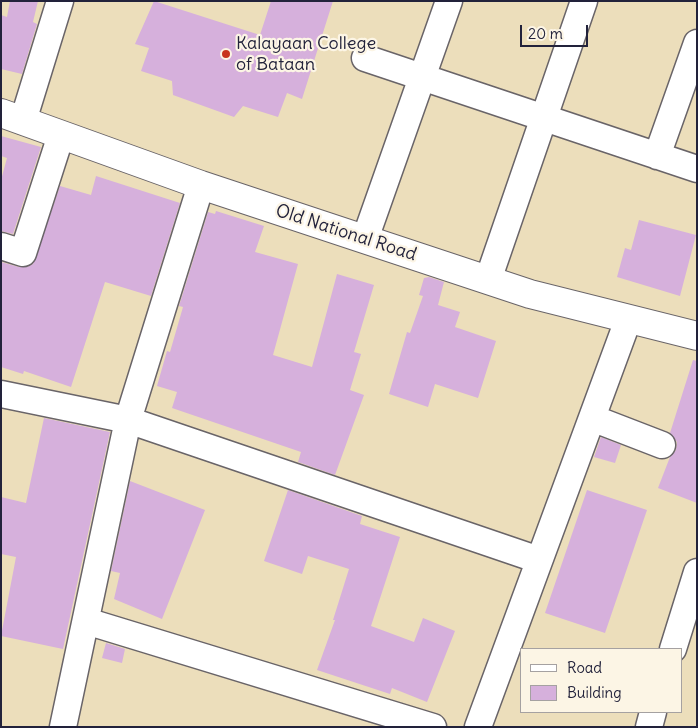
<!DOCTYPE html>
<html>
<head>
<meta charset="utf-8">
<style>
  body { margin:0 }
  #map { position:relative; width:698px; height:728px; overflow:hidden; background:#ecdebb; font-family:Delius,sans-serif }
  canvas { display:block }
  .frame { position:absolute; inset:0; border:2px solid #22223b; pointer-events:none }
  .legend { position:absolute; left:520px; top:648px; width:162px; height:65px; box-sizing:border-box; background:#fcf5e5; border:1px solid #a5a1a1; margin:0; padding:6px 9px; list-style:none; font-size:15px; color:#22223b }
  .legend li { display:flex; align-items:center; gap:10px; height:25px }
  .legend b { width:25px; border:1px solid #a5a1a1 }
  .scale { position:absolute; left:520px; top:25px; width:68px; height:22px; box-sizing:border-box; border:2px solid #22223b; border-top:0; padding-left:6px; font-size:15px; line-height:18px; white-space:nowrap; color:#22223b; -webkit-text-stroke:4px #fcf5e5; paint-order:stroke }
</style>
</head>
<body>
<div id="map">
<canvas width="698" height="728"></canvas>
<div class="frame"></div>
<ul class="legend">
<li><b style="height:6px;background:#fff"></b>Road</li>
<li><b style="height:14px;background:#d6b0dc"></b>Building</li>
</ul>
<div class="scale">20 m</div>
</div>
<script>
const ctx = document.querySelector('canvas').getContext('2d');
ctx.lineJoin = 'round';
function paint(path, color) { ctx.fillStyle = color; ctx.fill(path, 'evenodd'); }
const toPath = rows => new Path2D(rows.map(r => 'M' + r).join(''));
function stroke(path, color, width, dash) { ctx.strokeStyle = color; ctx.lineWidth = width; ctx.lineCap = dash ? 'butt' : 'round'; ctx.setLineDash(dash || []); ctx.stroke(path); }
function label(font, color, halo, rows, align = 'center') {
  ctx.font = font + ' Delius,sans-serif'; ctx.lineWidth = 4.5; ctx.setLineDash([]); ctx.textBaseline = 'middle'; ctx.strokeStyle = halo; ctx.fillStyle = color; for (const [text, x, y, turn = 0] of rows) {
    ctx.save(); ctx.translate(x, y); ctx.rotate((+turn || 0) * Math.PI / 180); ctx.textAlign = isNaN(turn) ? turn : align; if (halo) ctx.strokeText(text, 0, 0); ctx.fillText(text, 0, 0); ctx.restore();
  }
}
paint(toPath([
  [10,1,38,1,33,22,37,24,22,74,1,69,1,15,7,17],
  [154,1,260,35,271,1,333,1,302,99,287,93,278,117,243,106,234,117,173,95,172,81,141,71,149,48,135,44],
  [1,136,41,147,13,234,1,231,1,180,7,158,1,156],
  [96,176,180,203,151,296,105,282,71,387,24,371,23,374,1,367,1,262,19,267,27,267,33,264,60,186,91,195],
  [216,211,264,226,255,252,298,264,273,355,312,367,337,274,374,285,354,352,361,354,350,390,364,395,335,475,298,462,301,452,172,408,177,392,157,386,167,351,170,352,183,307,179,306,208,212,215,214],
  [639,220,696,235,680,296,617,277,625,248,631,250],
  [429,277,444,282,438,305,460,312,455,327,496,341,478,398,435,384,428,407,389,394,407,332,410,333,423,296,419,295,424,278],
  [693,360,697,361,697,503,658,488,670,457,676,450,677,442,670,433],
  [44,418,110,432,63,649,1,636,16,557,1,554,1,497,26,503],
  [601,437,621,445,615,463,594,457],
  [130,481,205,510,162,619,114,599,120,573,111,571],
  [288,490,362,516,360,524,400,537,371,626,414,642,423,618,455,631,427,702,392,688,390,694,317,670,335,620,333,620,349,569,308,556,302,574,264,561],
  [587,490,647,510,605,633,545,613],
  [106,643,125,649,122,663,102,658]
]), '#d6b0dc');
const minor = toPath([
  [365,58,697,169],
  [23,121,60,1],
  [657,156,697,43],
  [365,239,449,1],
  [1,246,23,253,61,135],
  [488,280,584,1],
  [1,394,128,420,539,560],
  [592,418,662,445],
  [86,621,433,727],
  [673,649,697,572],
  [63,727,128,420,201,185],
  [478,727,628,320],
  [649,727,653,712]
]);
const secondary = toPath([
  [1,113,201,185,530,294,697,336]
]);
stroke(minor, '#696468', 29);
stroke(secondary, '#696468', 30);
stroke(minor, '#fff', 26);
stroke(secondary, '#fff', 28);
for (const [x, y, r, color] of [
  [226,54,5,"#c8321e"]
]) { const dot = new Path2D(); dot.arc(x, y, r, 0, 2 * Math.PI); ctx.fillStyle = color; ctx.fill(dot); stroke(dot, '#fcf5e5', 2); }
label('18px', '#22223b', '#fcf5e5', [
  ["Kalayaan College",236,44],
  ["of Bataan",236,65]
], 'left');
label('18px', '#22223b', '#fcf5e5', [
  ["Old National Road",346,233,18]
]);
</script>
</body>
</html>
